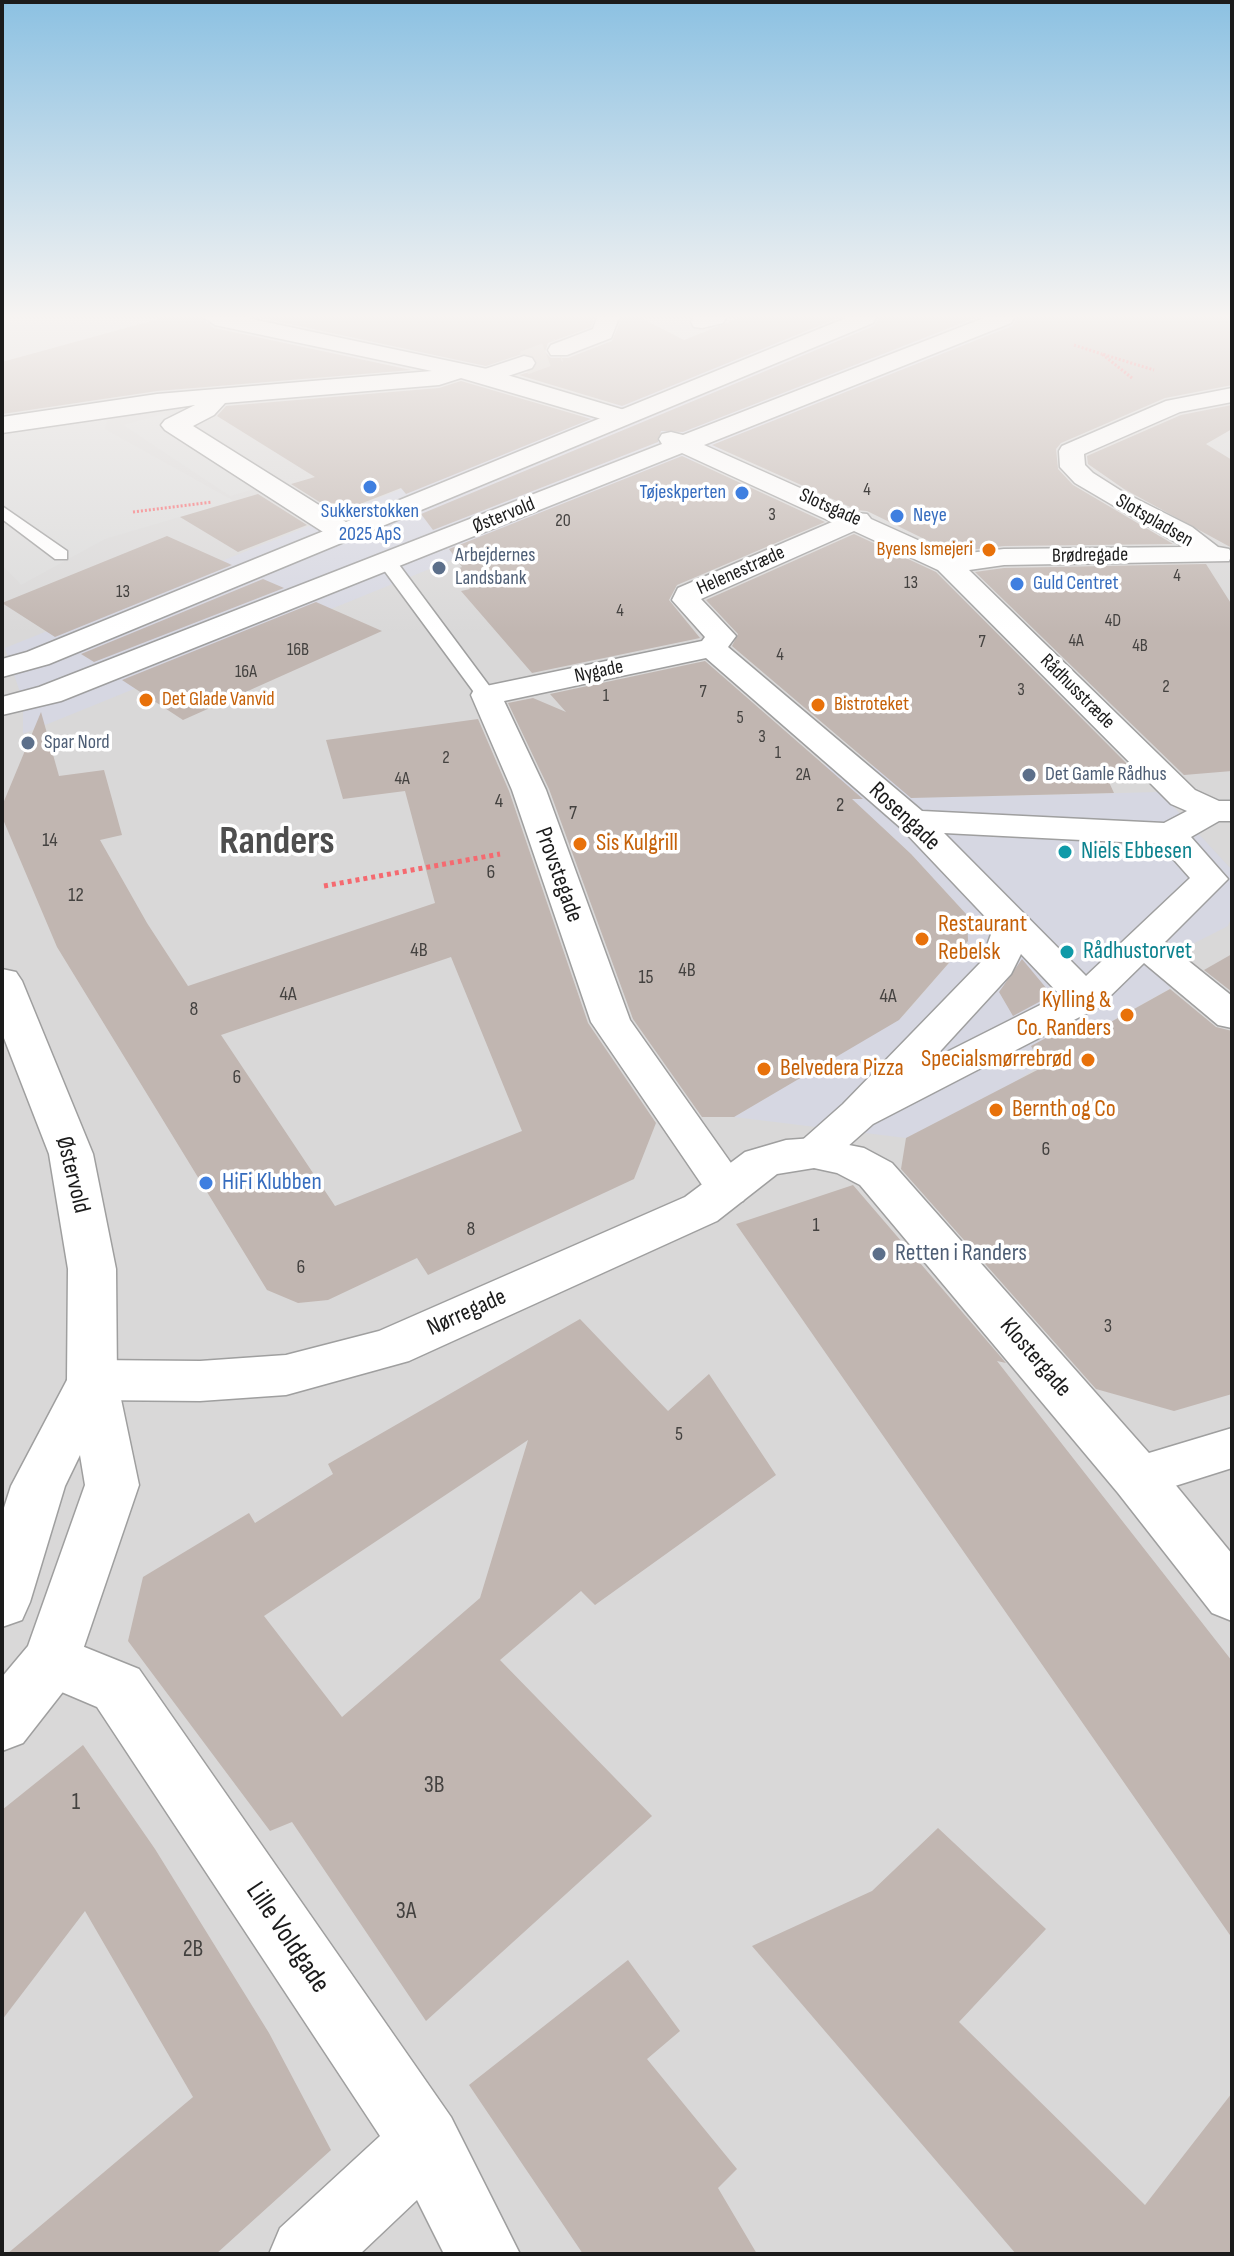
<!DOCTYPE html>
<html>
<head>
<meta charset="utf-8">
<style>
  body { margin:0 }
  #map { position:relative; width:1234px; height:2256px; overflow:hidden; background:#ede7e1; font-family:"Sofia Sans Condensed",sans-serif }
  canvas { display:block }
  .frame { position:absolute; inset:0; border:4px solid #1b1b1b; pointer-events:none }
</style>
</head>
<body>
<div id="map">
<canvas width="1234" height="2256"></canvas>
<div class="frame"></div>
</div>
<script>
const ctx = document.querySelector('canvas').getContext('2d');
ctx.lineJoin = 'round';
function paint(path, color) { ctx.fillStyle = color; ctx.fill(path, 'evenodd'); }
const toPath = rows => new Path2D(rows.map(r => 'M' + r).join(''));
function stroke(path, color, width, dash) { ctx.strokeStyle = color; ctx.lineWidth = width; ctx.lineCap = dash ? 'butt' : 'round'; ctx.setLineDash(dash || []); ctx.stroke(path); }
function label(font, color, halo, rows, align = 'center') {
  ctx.font = font + ' "Sofia Sans Condensed",sans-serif'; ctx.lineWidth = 7; ctx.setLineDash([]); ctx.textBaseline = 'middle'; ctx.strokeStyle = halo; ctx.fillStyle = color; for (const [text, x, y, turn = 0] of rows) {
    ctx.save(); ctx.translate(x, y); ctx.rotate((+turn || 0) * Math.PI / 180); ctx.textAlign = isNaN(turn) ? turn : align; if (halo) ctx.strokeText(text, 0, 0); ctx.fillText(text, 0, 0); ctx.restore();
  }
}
paint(toPath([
  [2,318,1232,318,1232,2254,2,2254]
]), '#d9d8d8');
paint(toPath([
  [164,414,272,484,230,496,123,425],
  [108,415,105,429,234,501,105,539,21,585,2,565,2,435]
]), '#dbdbdb');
paint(toPath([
  [827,318,1048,318,23,734,23,701,5,648],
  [814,765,884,766,928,791,961,797,1160,792,1232,870,1232,916,1228,926,1171,955,1182,982,1082,1038,1015,1082,906,1138,734,1117,904,1015,962,948,968,949,967,915,911,854]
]), '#d6d7e2');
paint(toPath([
  [162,318,201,318,214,328,411,370,157,391,2,414,2,362],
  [262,318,594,318,591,327,548,343,545,352,551,358,568,358,612,341,622,318,641,318,684,340,739,318,838,318,622,406,519,375,533,371,538,365,535,356,525,353,486,366],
  [879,318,975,318,683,432,661,431,658,442,433,530,421,514,874,326],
  [1017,318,1232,318,1232,385,1165,398,1061,443,1056,449,1058,469,1073,485,1173,544,1004,546,951,552,867,511,857,510,712,445,1012,326],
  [461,381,591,419,406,494,401,488,337,513,291,484,315,477,217,416,226,406,439,388],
  [1232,405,1232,429,1206,444,1232,460,1232,548,1124,489,1088,464,1087,456,1181,415],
  [682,456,825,522,677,585,669,600,700,638,532,673,461,591,470,589,454,570,462,567,449,549],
  [258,494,307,525,238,552,180,517],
  [854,534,936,572,1141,778,1108,780,1114,793,911,798,732,646,738,634,706,600],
  [167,536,232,565,55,637,2,603],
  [1206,564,1232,605,1232,771,1184,775,975,572,1004,568],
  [263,579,284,588,94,662,81,654],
  [316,602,382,631,183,720,122,680],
  [705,661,863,799,852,799,911,854,967,915,968,941,899,1020,734,1117,702,1117,633,1019,549,789,508,703,533,698,566,712,550,694],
  [41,712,59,776,104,770,122,835,100,840,147,923,188,986,435,903,405,791,343,799,326,740,478,719,509,791,588,1023,656,1123,634,1179,428,1275,417,1258,328,1300,298,1303,267,1290,57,947,2,817,2,806],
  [451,957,522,1131,335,1206,221,1035],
  [1232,954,1232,992,1204,970],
  [1022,959,1052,995,1013,1016,999,992],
  [1170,989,1216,1027,1232,1031,1232,1394,1174,1411,1096,1389,901,1169,906,1138,1043,1067,1031,1046,1072,1024,1082,1038],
  [853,1185,1006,1363,997,1361,1232,1661,1232,1938,736,1224],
  [580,1319,668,1411,709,1374,776,1475,595,1605,581,1591,500,1660,652,1816,426,2021,292,1822,270,1831,128,1641,143,1577,249,1513,255,1523,333,1474,328,1464],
  [528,1440,480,1598,342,1717,264,1616],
  [83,1745,155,1849,269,2033,331,2150,216,2254,7,2254,193,2097,85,1911,2,2020,2,1810],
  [938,1828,1046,1929,959,2022,1145,2205,1232,2093,1232,2254,1016,2254,752,1946,872,1891],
  [628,1960,680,2031,647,2059,737,2169,718,2188,757,2254,583,2254,469,2085]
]), '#c1b6b1');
stroke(toPath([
  [524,363,559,350]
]), '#cec8c3', 24, [24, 12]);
const service = toPath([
  [2,506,67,551,67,559,55,559,2,519,2,506],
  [387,556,394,558,493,691,496,695,493,699,479,699,378,562,387,556]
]);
const pedestrian = toPath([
  [597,318,619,318,611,338,567,355,551,355,548,350,551,345,593,329,597,318],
  [694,318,726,318,723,323,702,328,694,327,691,322,694,318],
  [846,318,876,318,873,323,49,664,2,677,2,659,27,652,846,318],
  [984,318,1014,318,1011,323,704,445,856,513,867,514,871,519,951,555,1004,549,1184,547,1075,483,1060,467,1059,451,1062,446,1166,401,1232,388,1232,402,1180,412,1084,454,1085,465,1093,473,1123,492,1192,527,1218,547,1229,549,1232,554,1229,561,1004,565,969,570,1195,790,1219,801,1232,801,1232,821,1219,821,1191,837,1228,879,1165,942,1232,996,1232,1028,1218,1025,1144,963,1099,1007,873,1124,829,1163,814,1168,799,1163,793,1153,799,1143,843,1104,981,962,994,926,901,828,706,658,504,701,546,790,630,1020,750,1190,743,1201,728,1205,713,1201,591,1022,512,790,471,695,475,688,486,686,702,641,705,637,672,600,678,588,832,522,682,453,61,701,2,715,2,697,39,687,662,444,659,439,662,434,671,432,683,435,984,318],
  [854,531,938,570,1171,804,1187,811,1164,823,922,811,728,647,736,636,701,599,854,531],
  [944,833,1160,844,1190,878,1086,976,944,833],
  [1021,954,1060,995,933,1059,1011,974,1021,954],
  [524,356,532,358,535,363,532,368,487,383,476,376,479,371,524,356],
  [1232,1428,1232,1468,1137,1498,1119,1492,1112,1477,1119,1462,1232,1428]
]);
const minor = toPath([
  [204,318,247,318,487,369,631,412,635,417,622,425,461,378,439,385,225,403,214,415,193,426,354,527,358,533,354,539,344,541,334,539,165,430,161,425,165,420,195,405,2,433,2,417,157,394,432,371,215,325,204,318],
  [814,1138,864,1148,892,1163,1156,1461,1232,1554,1232,1621,1212,1613,1118,1493,860,1185,837,1173,814,1168,777,1174,717,1221,409,1361,286,1395,200,1401,92,1400,74,1394,67,1380,74,1366,92,1360,200,1361,286,1355,379,1331,685,1197,745,1152,786,1140,814,1138],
  [52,1634,139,1669,451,2117,520,2254,444,2254,417,2200,360,2254,269,2254,280,2228,380,2136,97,1707,31,1679,23,1660,31,1641,52,1634]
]);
const tertiary = toPath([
  [2,969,16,972,22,981,93,1154,116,1269,117,1380,139,1485,73,1679,23,1743,2,1751,2,1677,28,1646,85,1485,80,1455,65,1486,30,1602,22,1620,2,1627,2,1514,11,1486,67,1380,68,1269,49,1154,2,1033,2,969]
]);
stroke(service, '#9f9f9f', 3);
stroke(pedestrian, '#9f9f9f', 3);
stroke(minor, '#9f9f9f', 3);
stroke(tertiary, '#9f9f9f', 3);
stroke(toPath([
  [1074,345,1102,354],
  [1132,378,1102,354,1154,370],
  [133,512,212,502]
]), '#f56a70', 3, [2, 2]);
stroke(toPath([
  [324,886,500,854]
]), '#f56a70', 5, [4, 4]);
paint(service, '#fff');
paint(pedestrian, '#fff');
paint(minor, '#fff');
paint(tertiary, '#fff');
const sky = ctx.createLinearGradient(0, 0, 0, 634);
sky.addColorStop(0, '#8cc1e2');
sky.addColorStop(0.5, '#f7f4f2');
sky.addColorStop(1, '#f7f4f200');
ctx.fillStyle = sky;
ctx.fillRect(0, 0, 1234, 634);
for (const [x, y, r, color] of [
  [370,487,8,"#3f7fe0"],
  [742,493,8,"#3f7fe0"],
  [897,516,8,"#3f7fe0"],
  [989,550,8,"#e8710a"],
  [439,568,8,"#5c6f8a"],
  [1017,584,8,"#3f7fe0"],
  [146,700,8,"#e8710a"],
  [818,705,8,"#e8710a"],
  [28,743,8,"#5c6f8a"],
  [1029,775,8,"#5c6f8a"],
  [580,844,8,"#e8710a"],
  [1065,852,8,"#0f9aa8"],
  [922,939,8,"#e8710a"],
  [1067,952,8,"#0f9aa8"],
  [1127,1015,8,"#e8710a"],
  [1088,1060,8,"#e8710a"],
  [764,1069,8,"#e8710a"],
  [996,1110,8,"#e8710a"],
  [206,1183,8,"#3f7fe0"],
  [879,1254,8,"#5c6f8a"]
]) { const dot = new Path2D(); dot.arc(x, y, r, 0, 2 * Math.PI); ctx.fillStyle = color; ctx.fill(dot); stroke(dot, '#fff', 3); }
label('18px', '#444240', null, [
  ["4",867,490],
  ["3",772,515],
  ["20",563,521],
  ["4",1177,576],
  ["13",911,583],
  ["13",123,592],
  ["4",620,611],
  ["4D",1113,621],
  ["4A",1076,641],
  ["7",982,642],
  ["4B",1140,646],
  ["16B",298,650],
  ["4",780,655],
  ["16A",246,672],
  ["2",1166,687],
  ["3",1021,690],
  ["7",703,692],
  ["1",606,696],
  ["5",740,718],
  ["3",762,737],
  ["1",778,753],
  ["2",446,758],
  ["2A",803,775],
  ["4A",402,779]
]);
label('20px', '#366cbe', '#fff', [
  ["Tøjeskperten",726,493,"right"],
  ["Sukkerstokken",370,512,"center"],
  ["2025 ApS",370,535,"center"],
  ["Neye",913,516],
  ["Guld Centret",1033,584]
], 'left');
label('20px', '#1b1b1b', '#fff', [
  ["Slotsgade",830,508,24],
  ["Østervold",504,516,-22],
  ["Slotspladsen",1154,521,30],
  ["Brødregade",1090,556,-1],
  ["Helenestræde",741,571,-24],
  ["Nygade",599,672,-12],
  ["Rådhusstræde",1077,692,45]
]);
label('20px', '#c56008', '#fff', [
  ["Byens Ismejeri",973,550,"right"],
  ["Det Glade Vanvid",162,700],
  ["Bistroteket",834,705]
], 'left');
label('20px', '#4e5e75', '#fff', [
  ["Arbejdernes",455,556],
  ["Landsbank",455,579],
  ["Spar Nord",44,743],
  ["Det Gamle Rådhus",1045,775]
], 'left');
label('20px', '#444240', null, [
  ["4",499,802],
  ["2",840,806],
  ["7",573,814],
  ["14",50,841],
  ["6",491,873],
  ["12",76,896],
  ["4B",419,951],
  ["4B",687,971],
  ["15",646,978],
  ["4A",288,995],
  ["4A",888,997],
  ["8",194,1010],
  ["6",237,1078],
  ["6",1046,1150],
  ["1",816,1226],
  ["8",471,1230],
  ["6",301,1268],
  ["3",1108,1327],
  ["5",679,1435]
]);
label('24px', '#1b1b1b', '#fff', [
  ["Rosengade",904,817,43],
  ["Provstegade",558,875,70],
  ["Østervold",72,1175,76],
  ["Nørregade",467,1313,-24],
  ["Klostergade",1035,1358,49]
]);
label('24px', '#c56008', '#fff', [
  ["Sis Kulgrill",596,844],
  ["Restaurant",938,925],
  ["Rebelsk",938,953],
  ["Kylling &",1111,1001,"right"],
  ["Co. Randers",1111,1029,"right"],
  ["Specialsmørrebrød",1072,1060,"right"],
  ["Belvedera Pizza",780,1069],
  ["Bernth og Co",1012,1110]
], 'left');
label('24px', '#0d838f', '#fff', [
  ["Niels Ebbesen",1081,852],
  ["Rådhustorvet",1083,952]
], 'left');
label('24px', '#366cbe', '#fff', [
  ["HiFi Klubben",222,1183]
], 'left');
label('24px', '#4e5e75', '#fff', [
  ["Retten i Randers",895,1254]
], 'left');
label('24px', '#444240', null, [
  ["3B",434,1786],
  ["1",76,1803],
  ["3A",406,1912],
  ["2B",193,1950]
]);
label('28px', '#1b1b1b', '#fff', [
  ["Lille Voldgade",287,1938,56]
]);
label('bold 40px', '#4e4e4e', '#fff', [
  ["Randers",277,843]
]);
</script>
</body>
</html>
